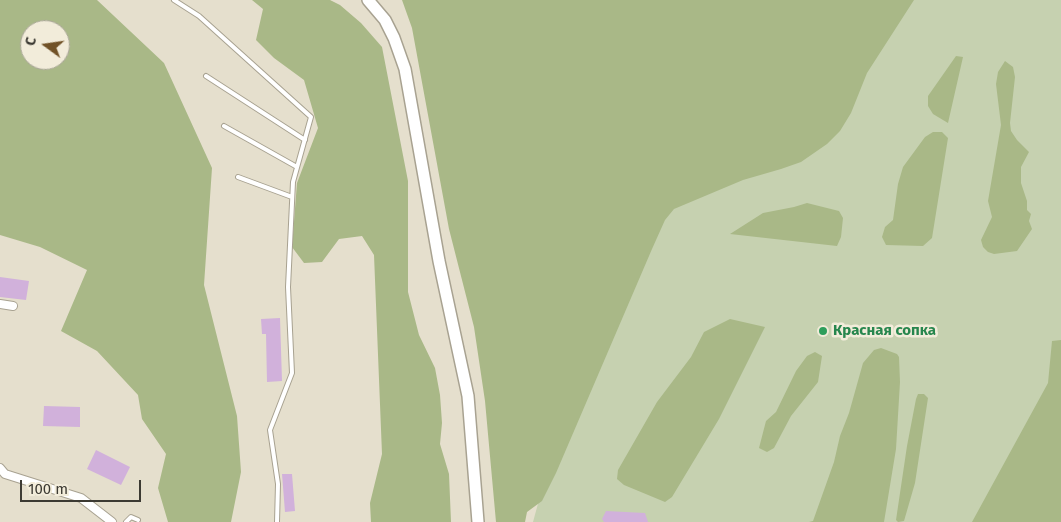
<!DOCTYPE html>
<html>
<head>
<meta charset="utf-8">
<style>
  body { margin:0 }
  #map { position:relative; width:1061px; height:522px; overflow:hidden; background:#e5dfcd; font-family:"Fira Sans",sans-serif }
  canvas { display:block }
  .north { position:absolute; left:20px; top:20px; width:50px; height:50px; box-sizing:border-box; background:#f2ecda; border:1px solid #a9a597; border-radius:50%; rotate:284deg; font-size:14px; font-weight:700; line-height:20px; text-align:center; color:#3c3a33 }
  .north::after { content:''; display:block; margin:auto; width:18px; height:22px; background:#715227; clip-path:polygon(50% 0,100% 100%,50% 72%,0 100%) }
  .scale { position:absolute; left:20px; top:480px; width:121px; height:22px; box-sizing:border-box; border:2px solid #3c3a33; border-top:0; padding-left:6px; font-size:15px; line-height:18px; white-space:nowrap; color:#3c3a33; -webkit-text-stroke:4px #f2ecda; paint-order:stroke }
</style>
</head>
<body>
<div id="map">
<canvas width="1061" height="522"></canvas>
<div class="north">С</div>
<div class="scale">100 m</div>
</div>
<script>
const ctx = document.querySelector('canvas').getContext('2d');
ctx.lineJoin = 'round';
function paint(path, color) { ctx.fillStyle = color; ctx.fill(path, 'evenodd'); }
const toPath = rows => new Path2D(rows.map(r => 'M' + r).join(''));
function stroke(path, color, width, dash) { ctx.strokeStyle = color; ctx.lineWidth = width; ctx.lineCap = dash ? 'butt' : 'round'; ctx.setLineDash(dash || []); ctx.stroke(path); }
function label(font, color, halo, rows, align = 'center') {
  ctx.font = font + ' "Fira Sans",sans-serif'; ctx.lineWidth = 5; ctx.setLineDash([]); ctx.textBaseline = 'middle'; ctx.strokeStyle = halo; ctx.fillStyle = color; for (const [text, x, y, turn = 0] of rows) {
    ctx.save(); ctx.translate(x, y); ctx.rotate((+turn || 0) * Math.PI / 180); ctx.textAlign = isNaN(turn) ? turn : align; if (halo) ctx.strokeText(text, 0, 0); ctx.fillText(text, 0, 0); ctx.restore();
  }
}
paint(toPath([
  [885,0,1061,0,1061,439,1023,522,533,522,614,224]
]), '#c6d1b0');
paint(toPath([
  [0,0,97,0,164,63,212,168,204,285,237,416,241,472,231,522,168,522,158,488,166,454,142,419,138,395,97,351,61,331,87,270,40,247,0,235],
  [30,30,60,30,60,60,30,60],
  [252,0,330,0,340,5,361,23,382,47,408,181,408,292,419,335,435,368,440,395,442,423,440,444,449,474,451,522,371,522,370,503,382,454,374,255,362,236,339,239,322,262,304,263,292,247,297,183,318,128,304,80,274,58,256,40,263,9],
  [402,0,914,0,867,73,851,113,840,131,827,144,801,162,781,169,743,180,674,209,665,220,652,249,556,473,542,501,527,512,525,522,496,522,485,401,474,327,449,229,412,28],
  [956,56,963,57,948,123,933,114,928,106,928,96],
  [1005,61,1013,67,1015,77,1010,123,1011,131,1017,140,1029,152,1021,167,1021,183,1027,201,1027,210,1031,214,1029,221,1032,229,1017,251,994,254,988,252,983,247,981,240,992,217,988,201,1001,125,996,84,998,72],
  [933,132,942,132,948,138,932,238,923,246,886,245,882,237,885,227,893,220,898,184,903,167,925,137],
  [807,203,839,211,843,218,841,237,837,246,730,234,763,213,794,207],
  [730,319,765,327,719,419,672,497,665,502,624,485,617,479,618,470,657,402,691,357,704,332],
  [1061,340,1061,522,972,522,1048,383,1052,341],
  [881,348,897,354,899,357,900,382,896,449,884,522,809,522,813,521,834,462,840,436,849,413,863,363,874,350],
  [815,352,822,356,818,382,791,416,774,448,767,452,759,448,766,421,776,412,796,371,807,356],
  [918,394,924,394,928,398,915,483,904,521,898,522,896,520,907,446,916,399]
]), '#a9b887');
paint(toPath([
  [0,277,29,281,26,300,0,297],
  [280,318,282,381,267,382,266,334,262,334,261,319],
  [44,406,80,407,80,427,43,426],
  [96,450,130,467,121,485,87,469],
  [282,474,292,474,295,511,285,512],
  [606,511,645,513,648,522,604,522,602,519]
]), '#d1b1db');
const lane = toPath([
  [174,0,199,16,311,117,293,182,288,287,292,373,270,430,278,484,277,522],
  [206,76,305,140],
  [224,126,297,167],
  [238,177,292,197],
  [126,522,131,517,138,520]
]);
const street = toPath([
  [0,304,13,306],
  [0,468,5,474,81,498,112,522]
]);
const secondary = toPath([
  [368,0,385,20,394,38,405,69,439,261,468,396,478,522]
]);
stroke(lane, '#a8a291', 6);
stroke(street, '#a8a291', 10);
stroke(secondary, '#a8a291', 14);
stroke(lane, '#fff', 4);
stroke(street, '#fff', 8);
stroke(secondary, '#fff', 11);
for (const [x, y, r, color] of [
  [823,331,5,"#2e9e5b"]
]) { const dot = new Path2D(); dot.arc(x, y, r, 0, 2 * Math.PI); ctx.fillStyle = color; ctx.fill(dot); stroke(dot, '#f2ecda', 2); }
label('bold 15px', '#27864d', '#f2ecda', [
  ["Красная сопка",833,331]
], 'left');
</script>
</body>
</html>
